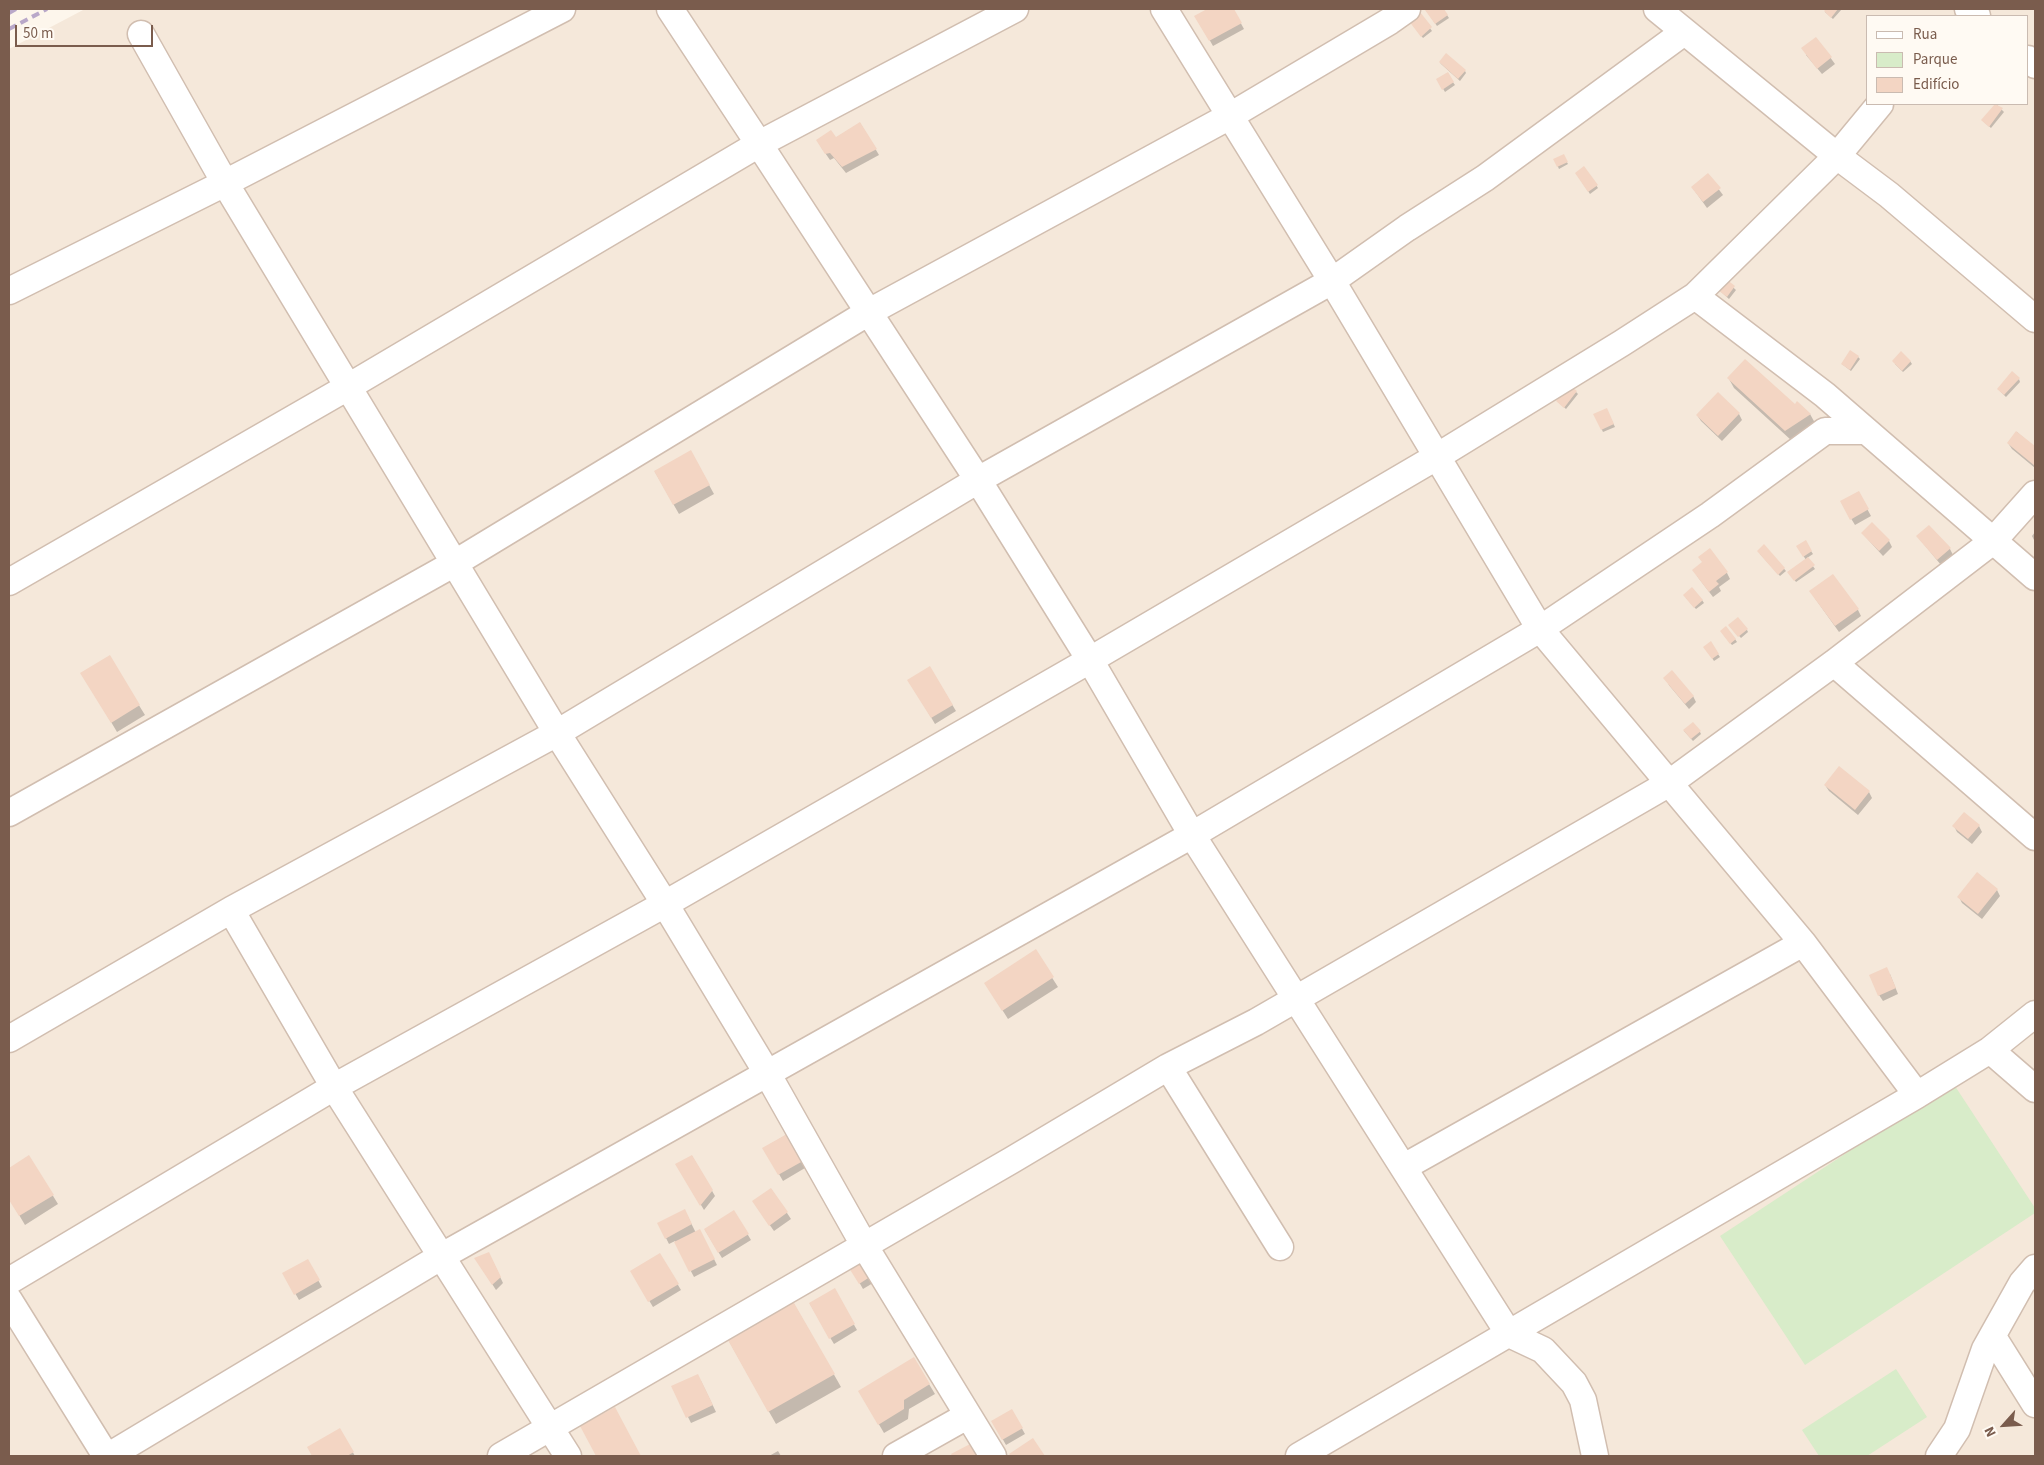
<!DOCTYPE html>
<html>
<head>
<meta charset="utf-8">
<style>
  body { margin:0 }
  #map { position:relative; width:2044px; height:1465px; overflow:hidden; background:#fdf6ec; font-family:"Source Sans 3",sans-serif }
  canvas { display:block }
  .frame { position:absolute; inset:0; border:10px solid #7a5c4d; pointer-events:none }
  .legend { position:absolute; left:1866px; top:15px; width:162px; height:90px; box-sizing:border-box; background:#fffaf3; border:1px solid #cabbb1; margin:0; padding:6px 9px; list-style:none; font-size:15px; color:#7a5c4d }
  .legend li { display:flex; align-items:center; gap:10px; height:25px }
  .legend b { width:25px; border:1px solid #cabbb1 }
  .north { position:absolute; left:1979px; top:1400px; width:50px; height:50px; -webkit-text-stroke:4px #fffaf3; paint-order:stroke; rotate:244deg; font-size:14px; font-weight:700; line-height:20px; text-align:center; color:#7a5c4d }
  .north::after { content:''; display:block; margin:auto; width:18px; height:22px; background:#7a5c4d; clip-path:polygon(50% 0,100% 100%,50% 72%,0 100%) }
  .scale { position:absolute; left:15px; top:25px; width:138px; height:22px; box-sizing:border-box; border:2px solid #7a5c4d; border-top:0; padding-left:6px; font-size:15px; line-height:18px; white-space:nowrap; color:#7a5c4d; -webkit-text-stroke:4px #fffaf3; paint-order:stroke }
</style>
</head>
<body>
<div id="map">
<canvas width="2044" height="1465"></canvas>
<div class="frame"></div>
<ul class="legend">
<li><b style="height:6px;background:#fff"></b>Rua</li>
<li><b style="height:14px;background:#d8ecc9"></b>Parque</li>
<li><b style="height:14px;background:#f3d5c3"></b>Edifício</li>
</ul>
<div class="north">N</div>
<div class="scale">50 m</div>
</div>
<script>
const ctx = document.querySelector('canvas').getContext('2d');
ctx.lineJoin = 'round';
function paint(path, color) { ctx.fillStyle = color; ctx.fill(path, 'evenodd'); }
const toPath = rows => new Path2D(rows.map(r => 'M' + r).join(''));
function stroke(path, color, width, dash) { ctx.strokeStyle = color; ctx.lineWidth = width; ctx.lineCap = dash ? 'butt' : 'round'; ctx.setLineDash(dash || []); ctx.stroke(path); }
paint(toPath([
  [85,9,2035,9,2035,1456,9,1456,9,49],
  [1868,16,2028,16,2028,104,1868,104]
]), '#f5e8da');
paint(toPath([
  [1953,1083,2035,1208,2035,1213,1805,1365,1720,1236],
  [1896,1369,1927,1417,1867,1456,1819,1456,1802,1430]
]), '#d8ecc9');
paint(toPath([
  [1210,9,1233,9,1244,29,1213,46,1196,16],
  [1429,9,1443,9,1449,18,1437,26,1426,10],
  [1828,9,1842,9,1833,19,1825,12],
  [1420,14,1432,31,1423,38,1412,24],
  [1816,38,1835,64,1822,74,1806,55],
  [1440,63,1465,71,1466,73,1460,81],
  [1447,74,1455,85,1445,92,1438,80],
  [1996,104,2004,112,1991,128,1983,121],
  [860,123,879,155,846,173,834,158,830,160,821,147],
  [1563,156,1568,164,1559,169,1555,160],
  [1584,168,1598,188,1590,194,1576,173],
  [1708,175,1723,195,1707,208,1692,187],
  [1726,281,1736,290,1729,299,1719,290],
  [1858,357,1860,359,1851,371,1842,364],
  [1910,361,1912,364,1903,372,1895,364],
  [1729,379,1795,406,1810,414,1815,423,1791,440,1734,388],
  [2019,379,2020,382,2006,397,2000,391],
  [1576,392,1578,394,1566,409,1557,401],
  [1606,409,1615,427,1603,432,1595,415],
  [1739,414,1742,420,1722,441,1701,421,1697,415],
  [2017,432,2035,448,2035,468,2012,449,2008,443],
  [691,452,714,494,679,514,655,472],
  [1858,492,1871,516,1855,525,1841,502],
  [2035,532,2035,542,2032,536],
  [1862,533,1889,541,1892,547,1883,556],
  [1918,537,1950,549,1953,555,1941,565],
  [1805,542,1813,554,1807,558,1815,569,1796,582,1789,572,1806,560,1798,547],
  [1764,546,1786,571,1780,576,1760,554],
  [1703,563,1727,573,1730,579,1719,587,1721,591,1713,597,1697,576],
  [1814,597,1858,610,1861,616,1839,632],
  [1686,598,1702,600,1704,603,1696,609],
  [1731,627,1747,630,1748,632,1741,638],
  [1723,634,1735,639,1737,642,1732,645],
  [1710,643,1720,657,1714,661,1705,647],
  [109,657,145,715,117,732,82,673],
  [930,668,956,711,935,724,909,680],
  [1668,684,1693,696,1696,702,1689,709],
  [1684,731,1700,732,1701,734,1693,741],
  [1825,785,1869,792,1872,798,1858,815,1829,791],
  [1964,814,1979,826,1982,832,1972,844,1957,832,1954,826],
  [1978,874,1997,890,2000,896,1982,919,1962,903,1959,897],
  [1035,951,1058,987,1008,1019,991,992],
  [1890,974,1898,994,1883,1001,1879,995],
  [786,1135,805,1168,783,1181,764,1148],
  [692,1156,715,1196,704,1210,677,1165],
  [29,1157,58,1204,25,1225,9,1198,9,1169],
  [771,1189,791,1219,774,1231,757,1207],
  [734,1212,751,1240,722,1258,705,1230],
  [688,1217,696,1233,703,1237,717,1265,694,1277,675,1241,669,1244,666,1238],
  [660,1255,681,1290,653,1307,632,1272],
  [492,1260,503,1283,496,1290,479,1264],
  [307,1261,322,1287,299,1300,284,1274],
  [851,1268,878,1280,863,1289],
  [834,1290,857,1330,834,1344,810,1304],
  [790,1297,841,1387,776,1424,725,1334],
  [914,1359,935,1394,909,1409,908,1419,884,1433,860,1392],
  [701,1381,716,1412,691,1423,673,1387],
  [1012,1411,1025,1434,1006,1445,993,1422],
  [340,1430,355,1456,314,1456,309,1448],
  [778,1451,781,1456,769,1456]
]), '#0003');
paint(toPath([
  [1207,9,1234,9,1242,23,1209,41,1194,16],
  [1426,9,1444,9,1448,15,1435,24,1425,10],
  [1826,9,1838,9,1831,18,1824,11],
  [1420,12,1432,27,1421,37,1409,21],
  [1816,37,1832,57,1817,69,1801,48],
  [1446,53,1466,70,1458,79,1439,62],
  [1448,72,1454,82,1442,90,1436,79],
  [1995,104,2003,108,1989,127,1981,120],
  [860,122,877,149,842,167,830,153,825,154,816,140,831,130,836,137],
  [1564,154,1568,162,1557,167,1553,159],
  [1584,166,1598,185,1588,192,1575,173],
  [1708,173,1721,188,1703,202,1691,187],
  [1726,279,1735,286,1727,297,1718,290],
  [1850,350,1859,356,1850,370,1841,364],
  [1901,351,1911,361,1902,371,1892,361],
  [1745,359,1795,404,1797,401,1811,414,1785,431,1727,378],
  [2012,371,2020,378,2004,395,1997,389],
  [1569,385,1577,391,1564,408,1556,401],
  [1718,392,1740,413,1718,436,1696,415],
  [1607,408,1614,424,1601,430,1593,414],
  [2016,431,2035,446,2035,466,2007,443],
  [691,450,710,485,673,505,654,471],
  [1859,491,1869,509,1850,520,1840,501],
  [1872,522,1890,540,1879,551,1861,533],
  [1929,525,1951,548,1937,560,1916,536],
  [1806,540,1812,551,1803,557,1796,546],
  [1764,544,1785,568,1778,575,1757,551],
  [1710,548,1728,572,1716,581,1719,584,1709,592,1692,570,1702,562,1698,557],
  [1808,557,1815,565,1794,581,1787,572],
  [1833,574,1859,609,1835,626,1809,591],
  [1692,587,1703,600,1694,608,1683,595],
  [1738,617,1748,629,1738,637,1728,625],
  [1726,626,1736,639,1730,644,1720,631],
  [1711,641,1719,654,1712,659,1703,647],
  [110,655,140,705,111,723,80,673],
  [930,666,953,705,931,718,907,680],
  [1672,670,1694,696,1685,704,1663,678],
  [1693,722,1701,731,1691,739,1683,730],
  [1839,766,1870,791,1855,810,1824,785],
  [1964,812,1980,825,1968,839,1952,826],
  [1977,872,1998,889,1978,914,1957,897],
  [1036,949,1054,977,1002,1011,984,983],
  [1887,967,1896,988,1878,996,1869,975],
  [787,1134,803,1161,778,1175,762,1148],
  [29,1155,54,1195,19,1216,9,1200,9,1168],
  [692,1155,713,1190,700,1206,675,1164],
  [771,1188,788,1212,769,1226,752,1201],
  [685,1209,692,1224,665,1239,657,1223],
  [734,1210,749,1234,718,1253,704,1229],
  [700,1229,715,1259,689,1272,674,1242],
  [489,1252,501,1277,492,1285,474,1258],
  [660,1253,679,1284,648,1302,630,1271],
  [866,1257,876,1273,859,1284,849,1268],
  [308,1259,320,1280,294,1295,282,1273],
  [835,1288,855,1324,829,1339,809,1303],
  [790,1296,835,1374,768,1412,724,1333],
  [914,1357,930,1384,904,1400,904,1409,878,1425,858,1391],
  [698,1374,713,1405,686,1418,671,1386],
  [615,1407,641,1456,596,1456,580,1426],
  [1012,1409,1023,1428,1002,1440,991,1421],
  [340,1428,354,1452,347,1456,312,1456,307,1447],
  [1033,1438,1045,1456,1011,1456,1009,1454],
  [972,1443,979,1456,952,1456,951,1454]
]), '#f3d5c3');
const minor = toPath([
  [670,9,759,144,978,480,1090,660,1192,835,1509,1334,1543,1350,1574,1383,1583,1400,1595,1456],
  [1164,9,1332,281,1540,629,1803,943,1917,1095],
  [1657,9,1837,156,1889,195,2035,319],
  [1968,9,1977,16],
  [141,34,225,183,557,733,665,904,767,1073,864,1245,993,1456],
  [2028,59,2035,65],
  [9,291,225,183,562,9],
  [1695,296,1825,395,2035,577],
  [9,582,348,387,759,144,1015,9],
  [1834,663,2035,837],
  [9,813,455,563,869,312,1230,116,1390,21,1407,9],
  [231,910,334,1087,568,1456],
  [9,1039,231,910,557,733,978,480,1332,281,1407,228,1485,178,1684,32],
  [1990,1050,2035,1089],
  [1168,1067,1280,1247],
  [1404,1167,1803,943],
  [9,1281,334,1087,665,904,1090,660,1438,456,1622,343,1695,296,1837,156,1880,104],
  [9,1300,106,1456],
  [1993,1337,2035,1404],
  [109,1456,442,1256,1192,835,1540,629,1710,515,1825,431,1864,431],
  [501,1456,1012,1160,1168,1067,1256,1022,1668,784,1834,663,1993,541,2035,494],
  [896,1456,967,1416],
  [1299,1456,1917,1095,1990,1050,2035,1014],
  [1939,1456,1957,1429,1985,1349,2022,1283,2035,1268]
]);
stroke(minor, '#d1beb0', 29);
stroke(minor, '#fff', 26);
stroke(toPath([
  [9,13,16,9],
  [9,29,47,9]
]), '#b9a8c9', 4, [8, 5]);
</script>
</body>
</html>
